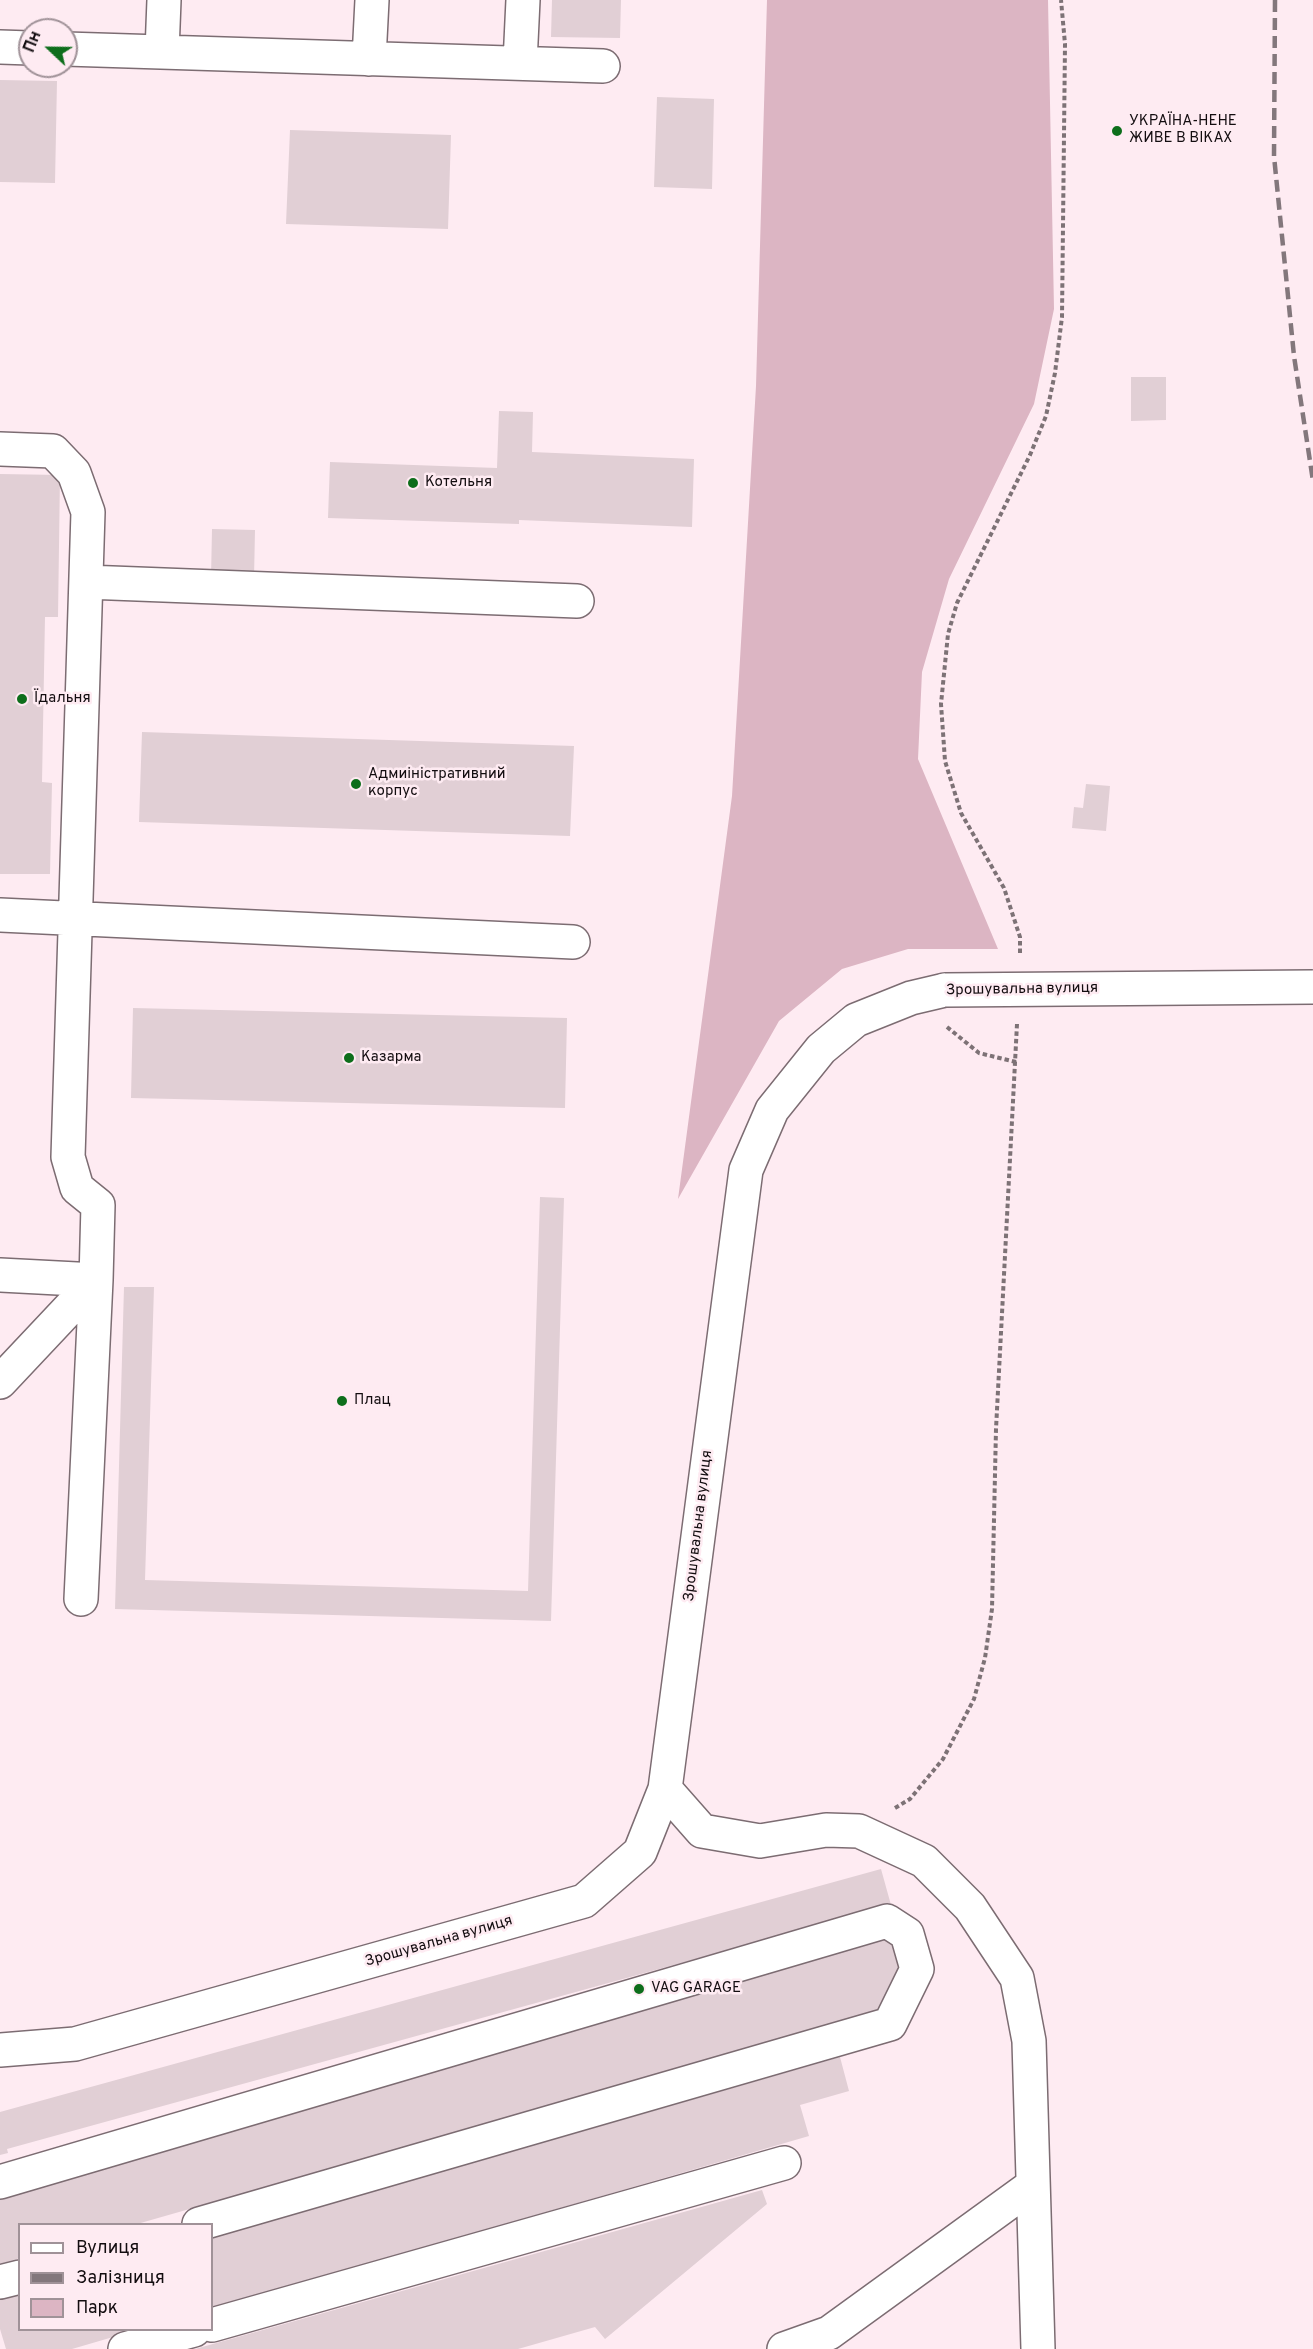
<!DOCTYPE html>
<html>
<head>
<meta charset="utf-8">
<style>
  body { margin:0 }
  #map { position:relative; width:1313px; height:2349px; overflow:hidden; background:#feebf2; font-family:Overpass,sans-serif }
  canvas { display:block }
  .legend { position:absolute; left:18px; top:2223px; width:195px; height:108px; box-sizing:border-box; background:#feebf2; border:2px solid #a09298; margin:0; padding:8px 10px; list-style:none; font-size:18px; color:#130d10 }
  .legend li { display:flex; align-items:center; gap:12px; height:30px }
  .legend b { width:30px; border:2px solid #a09298 }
  .north { position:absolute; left:18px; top:18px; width:60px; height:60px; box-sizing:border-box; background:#feebf2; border:2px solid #a09298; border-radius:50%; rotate:292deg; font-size:16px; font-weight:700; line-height:24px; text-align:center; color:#130d10 }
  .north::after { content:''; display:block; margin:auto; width:21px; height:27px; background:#0d6e1b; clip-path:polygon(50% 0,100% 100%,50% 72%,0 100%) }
</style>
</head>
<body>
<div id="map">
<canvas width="1313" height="2349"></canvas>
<ul class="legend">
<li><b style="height:8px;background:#fff"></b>Вулиця</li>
<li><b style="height:8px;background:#83777c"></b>Залізниця</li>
<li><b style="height:16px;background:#dcb5c3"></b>Парк</li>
</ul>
<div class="north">Пн</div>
</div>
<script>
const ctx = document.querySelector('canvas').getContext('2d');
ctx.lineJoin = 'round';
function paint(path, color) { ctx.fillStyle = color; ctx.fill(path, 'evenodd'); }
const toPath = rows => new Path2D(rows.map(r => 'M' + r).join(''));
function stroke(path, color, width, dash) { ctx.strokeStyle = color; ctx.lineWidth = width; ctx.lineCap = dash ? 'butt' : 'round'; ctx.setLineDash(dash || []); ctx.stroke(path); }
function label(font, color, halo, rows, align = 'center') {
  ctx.font = font + ' Overpass,sans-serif'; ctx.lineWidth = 5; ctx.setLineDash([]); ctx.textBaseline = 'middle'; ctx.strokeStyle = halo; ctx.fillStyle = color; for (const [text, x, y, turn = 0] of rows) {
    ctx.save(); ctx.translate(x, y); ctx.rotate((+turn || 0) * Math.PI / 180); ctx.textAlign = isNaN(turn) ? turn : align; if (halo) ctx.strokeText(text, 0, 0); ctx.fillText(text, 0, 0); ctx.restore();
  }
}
paint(toPath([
  [767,0,1048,0,1054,309,1034,404,949,579,922,672,918,759,998,949,908,949,842,969,779,1021,678,1199,732,796,756,386]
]), '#dcb5c3');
paint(toPath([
  [552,0,621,0,620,38,551,37],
  [0,80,57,81,55,183,0,182],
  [657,97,714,99,712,189,654,187],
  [290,130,451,135,448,229,286,224],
  [1131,377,1166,377,1166,420,1131,421],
  [499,411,533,412,532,452,694,459,692,527,519,520,519,524,328,518,330,462,497,468],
  [0,474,60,475,58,617,45,617,42,782,52,783,50,874,0,874],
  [212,529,255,530,254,578,211,578],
  [142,732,574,746,570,836,139,822],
  [1086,784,1110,786,1106,831,1072,828,1074,807,1083,808],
  [133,1008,567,1018,565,1108,131,1098],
  [540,1197,564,1198,551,1621,115,1609,124,1287,154,1287,145,1580,528,1591],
  [881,1869,891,1905,7,2149,8,2153,0,2155,0,2112],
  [891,1935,901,1970,886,2010,137,2224,20,2224,20,2258,0,2264,0,2191],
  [840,2057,849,2091,800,2105,809,2136,212,2309,212,2238],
  [762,2190,767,2204,605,2339,595,2327,518,2349,195,2349],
  [20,2293,20,2330,137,2330,72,2349,6,2349,0,2329,0,2299]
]), '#e1cfd5');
const minor = toPath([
  [0,47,30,48],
  [66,49,603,66],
  [162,52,164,0],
  [369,59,372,0],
  [520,63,523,0],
  [0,449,53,451,74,473,88,512,68,1157,77,1188,98,1205,96,1280,0,1275],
  [86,582,577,601],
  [0,915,573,942],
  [0,1382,96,1280,81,1599],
  [665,1789,702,1831,760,1841,826,1830,859,1831,924,1861,970,1907,1017,1978,1029,2041,1038,2349],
  [0,2050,75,2044,584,1901,640,1852,665,1789,746,1170,772,1110,821,1049,856,1020,911,998,945,990],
  [0,2182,887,1921,907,1934,917,1969,890,2024,199,2224],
  [0,2282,20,2277],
  [212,2325,784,2163],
  [125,2349,194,2330],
  [784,2349,829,2333,1033,2185]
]);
stroke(minor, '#7c6c72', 36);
stroke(toPath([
  [1020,953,1020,937,1004,888,961,813,945,761,941,704,948,634,957,603,1030,455,1046,416,1055,373,1062,317,1065,44,1061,0],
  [947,1027,979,1053,1016,1062],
  [895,1808,910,1799,943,1759,974,1699,985,1658,992,1609,996,1429,1017,1024]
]), '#7d7276', 4, [4.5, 3]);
stroke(minor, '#fff', 33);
stroke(toPath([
  [1275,0,1274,156,1294,356,1313,481]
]), '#83777c', 4.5, [12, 6]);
const minorBridge = toPath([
  [945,990,1313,987]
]);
stroke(minorBridge, '#7c6c72', 36, []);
stroke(minorBridge, '#fff', 33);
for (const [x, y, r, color] of [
  [1117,131,6,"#0d6e1b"],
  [413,483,6,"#0d6e1b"],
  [22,699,6,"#0d6e1b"],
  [356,784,6,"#0d6e1b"],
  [349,1058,6,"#0d6e1b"],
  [342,1401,6,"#0d6e1b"],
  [639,1989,6,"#0d6e1b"]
]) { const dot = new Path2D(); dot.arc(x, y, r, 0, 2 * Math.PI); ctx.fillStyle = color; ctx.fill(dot); stroke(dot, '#feebf2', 2); }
label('15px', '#130d10', '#feebf2', [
  ["УКРАЇНА-НЕНЕ",1129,122],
  ["ЖИВЕ В ВІКАХ",1129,139],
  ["Котельня",425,483],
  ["Їдальня",34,699],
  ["Адмиіністративний",368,775],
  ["корпус",368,792],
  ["Казарма",361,1058],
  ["Плац",354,1401],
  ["VAG GARAGE",651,1989]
], 'left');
label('15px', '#130d10', '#feebf2', [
  ["Зрошувальна вулиця",1022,990,-1],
  ["Зрошувальна вулиця",699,1526,-83],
  ["Зрошувальна вулиця",439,1942,-16]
]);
</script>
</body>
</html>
